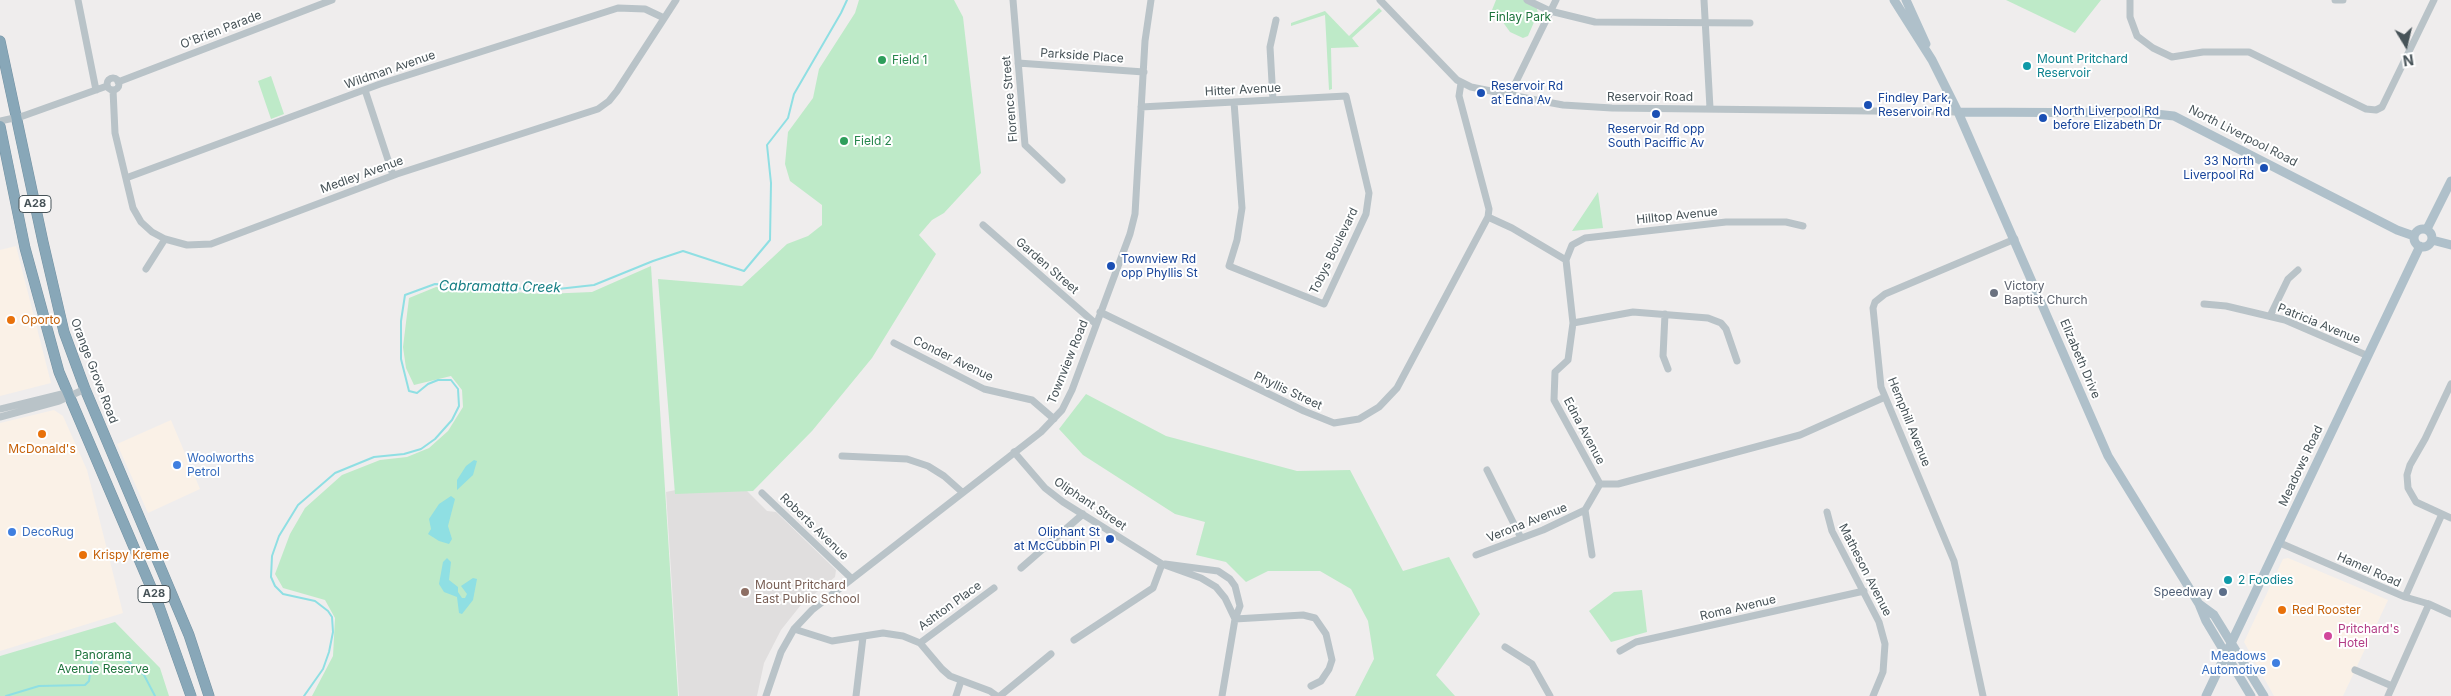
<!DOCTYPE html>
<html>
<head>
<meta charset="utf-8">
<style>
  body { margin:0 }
  #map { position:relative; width:2451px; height:696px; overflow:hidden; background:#efeded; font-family:Inter,sans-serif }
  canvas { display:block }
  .north { position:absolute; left:2381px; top:20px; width:50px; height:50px; -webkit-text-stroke:4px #fff; paint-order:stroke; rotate:171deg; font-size:14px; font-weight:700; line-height:20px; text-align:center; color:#475358 }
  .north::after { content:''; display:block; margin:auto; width:18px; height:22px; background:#475358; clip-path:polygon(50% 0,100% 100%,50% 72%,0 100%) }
</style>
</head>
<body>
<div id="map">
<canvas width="2451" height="696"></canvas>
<div class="north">N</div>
</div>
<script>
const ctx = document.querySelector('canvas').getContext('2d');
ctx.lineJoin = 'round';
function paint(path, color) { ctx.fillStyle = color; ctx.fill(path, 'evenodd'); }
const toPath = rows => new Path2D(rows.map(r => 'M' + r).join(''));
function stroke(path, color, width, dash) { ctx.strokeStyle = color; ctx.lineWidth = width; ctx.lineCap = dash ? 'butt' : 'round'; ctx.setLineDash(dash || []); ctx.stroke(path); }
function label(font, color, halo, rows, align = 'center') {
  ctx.font = font + ' Inter,sans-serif'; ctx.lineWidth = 4; ctx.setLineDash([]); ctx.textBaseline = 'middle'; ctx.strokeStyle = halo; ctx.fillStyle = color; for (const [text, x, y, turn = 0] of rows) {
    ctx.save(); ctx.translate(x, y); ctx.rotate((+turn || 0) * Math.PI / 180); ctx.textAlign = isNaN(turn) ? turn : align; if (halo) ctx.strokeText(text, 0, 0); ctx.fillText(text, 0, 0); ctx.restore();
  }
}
paint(toPath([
  [16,246,51,383,0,396,0,250],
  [54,410,63,416,87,470,123,613,0,651,0,423],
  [171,420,200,489,148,513,117,444],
  [2288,558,2388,600,2343,696,2274,696,2244,642,2283,559]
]), '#faf1e7');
paint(toPath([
  [734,478,767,511,776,512,836,570,835,577,800,606,781,630,764,663,757,696,679,696,666,492]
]), '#e0dede');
paint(toPath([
  [859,0,954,0,963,17,981,173,944,213,932,220,919,235,936,254,872,358,812,431,753,491,675,494,658,279,742,286,787,244,808,236,822,225,822,205,790,181,785,164,788,132,813,98,819,69,855,13],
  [1496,0,1525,0,1536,5,1538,13,1528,36,1523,38,1510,32,1500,18,1490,15],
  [2006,0,2101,0,2075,33],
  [1379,8,1382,11,1352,38,1359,47,1331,48,1332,89,1329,90,1325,15,1291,26,1291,23,1325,11,1349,36],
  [271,76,284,114,271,119,258,81],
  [1598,192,1603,228,1572,231],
  [651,266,678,696,312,696,333,656,335,618,325,600,283,588,275,574,290,534,305,508,342,475,380,460,407,457,429,448,448,431,463,407,462,390,451,376,414,385,406,368,403,347,409,298,436,287,544,294,592,292],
  [1086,394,1166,436,1297,471,1350,470,1403,571,1449,557,1480,614,1436,675,1455,696,1355,696,1374,659,1368,621,1351,589,1320,571,1268,571,1246,582,1226,562,1196,555,1205,522,1175,514,1083,455,1059,429],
  [1642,590,1647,632,1611,642,1589,611,1614,592],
  [115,622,160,668,169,696,0,696,0,656]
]), '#beeac8');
paint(toPath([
  [474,460,477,461,473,475,457,490,457,480,466,466],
  [451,496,455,499,448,526,452,539,449,544,439,541,428,534,431,529,429,519,439,504],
  [447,558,451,562,449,580,458,587,458,592,462,598,465,598,467,594,461,586,473,578,477,579,473,600,462,614,459,613,457,597,444,592,439,584,443,562]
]), '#8fdfe3');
stroke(toPath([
  [6,696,39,686,85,685,89,681,92,658,96,653,105,651,115,652,123,657,144,675,155,696],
  [304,696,323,669,329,652,333,632,332,617,328,611,315,601,283,594,275,586,271,577,272,556,279,536,298,505,335,473,374,457,404,454,421,449,435,439,452,420,459,406,458,389,451,380,438,380,428,384,417,393,409,391,401,359,401,321,405,295,435,284,549,290,594,285,653,261,683,251,744,271,770,240,771,183,767,145,788,118,794,94,841,13,847,0]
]), '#8fdfe3', 2);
const highway = toPath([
  [0,41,43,242,64,332,85,389,189,635,209,696],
  [0,126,25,248,59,372,159,606,191,696]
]);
stroke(highway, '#7492a3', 11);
stroke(toPath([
  [78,0,96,90],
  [1013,0,1025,145,1062,180],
  [1380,0,1457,80,1471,87,1536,100,1563,105,1612,108,1958,112],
  [1527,0,1550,11,1595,22,1750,23],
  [1704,0,1710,108],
  [2130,0,2130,17,2137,36,2153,48,2172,57,2203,52,2249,52,2366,109,2376,110,2382,107,2434,0],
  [2335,0,2343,0],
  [1018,63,1144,72],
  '107 84a6 6 0 1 1 12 0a6 6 0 1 1-12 0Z',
  [118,82,332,0],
  [1461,83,1459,96,1489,209,1488,217,1512,228,1566,260,1573,323,1568,360,1555,372,1554,400,1600,484],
  [113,90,115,133,133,208,141,222,152,232,165,239,187,245,211,244,397,174,598,109,609,101,617,91,676,0],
  [365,90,393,175],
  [1512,95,1514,86,1556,0],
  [1273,100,1270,47,1276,20],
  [1141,107,1234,102,1346,96,1369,193,1366,214,1324,304,1229,266,1237,240,1242,208,1234,102],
  [0,121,23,116,107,86],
  [126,178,380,84,618,8,645,9,664,18],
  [983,225,1096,324],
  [1566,260,1572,245,1585,238,1726,222,1786,222,1803,226],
  [146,269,165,239],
  [2204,304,2226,306,2285,320,2366,355],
  [1100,312,1304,411,1334,423,1359,419,1379,407,1397,388,1488,217],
  [1665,314,1663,356,1668,369],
  [2270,316,2288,279,2298,270],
  [1573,323,1633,312,1708,318,1721,323,1726,329,1737,361],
  [894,343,984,389,1032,400,1054,419],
  [2451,384,2425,439,2410,465,2407,475,2408,488,2416,502,2451,518],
  [0,409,70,392],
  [0,417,59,401,85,389],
  [1014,452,1045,488,1063,502,1162,564,1201,578,1216,587,1225,598,1235,619],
  [842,456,907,459,928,466,944,476,962,492],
  [1487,470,1521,538],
  [1600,484,1618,484,1800,435,1885,397],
  [762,493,851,578],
  [1585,510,1592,555],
  [1827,512,1832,531,1879,622,1885,644,1883,672,1873,696],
  [2280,543,2405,597,2429,604,2451,614],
  [1476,555,1543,530,1585,510,1600,484],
  [1165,564,1218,571,1230,579,1235,586,1240,606,1235,619,1222,696],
  [1021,568,1083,514],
  [2405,597,2442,514],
  [1235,619,1303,615,1315,618,1326,634,1332,660,1329,669,1321,681,1311,686],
  [794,629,832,641,883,633,903,636,920,643,942,669,950,676,990,691,997,696],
  [1074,640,1153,588,1162,564],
  [920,643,994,588],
  [1505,647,1532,664,1550,696],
  [1620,651,1636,642,1864,591],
  [2355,670,2392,686],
  [766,696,781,652,794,629,812,610,1041,432,1062,410,1072,390,1130,234,1135,214,1145,41,1151,0],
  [856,696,863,637],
  [956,696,961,681],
  [1000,696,1051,654],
  [1983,696,1954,561,1881,387,1873,308,1875,302,1885,294,2015,239],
  [2388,696,2429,604]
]), '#b9c3c8', 7);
stroke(toPath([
  [1894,0,1932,60,1958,112,2108,456,2199,604,2206,621,2251,696],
  [1906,0,1926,44],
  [1958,112,2146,113,2174,116,2397,230,2414,236],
  '2414 238a9 9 0 1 1 18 0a9 9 0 1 1-18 0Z',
  [2427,229,2451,181],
  [2432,240,2451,245],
  [2199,604,2214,615,2264,696],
  [2206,696,2420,246]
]), '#afc0ca', 9);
stroke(highway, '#88a7b8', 10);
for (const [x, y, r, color] of [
  [882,60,5,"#2e9e5b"],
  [2027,66,5,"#0f9aa8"],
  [1481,93,5,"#1a4fb4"],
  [1868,105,5,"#1a4fb4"],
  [1656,114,5,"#1a4fb4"],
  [2043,118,5,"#1a4fb4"],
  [844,141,5,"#2e9e5b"],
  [2264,168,5,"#1a4fb4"],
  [1111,266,5,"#1a4fb4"],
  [1994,293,5,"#6b7280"],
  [11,320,5,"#e8710a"],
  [42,434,5,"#e8710a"],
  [177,465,5,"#3f7fe0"],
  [12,532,5,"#3f7fe0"],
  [1110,539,5,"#1a4fb4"],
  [83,555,5,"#e8710a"],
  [2228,580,5,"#0f9aa8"],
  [745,592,5,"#8d6e63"],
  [2223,592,5,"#5c6f8a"],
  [2282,610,5,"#e8710a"],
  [2328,636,5,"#d1479c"],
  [2276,663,5,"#3f7fe0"]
]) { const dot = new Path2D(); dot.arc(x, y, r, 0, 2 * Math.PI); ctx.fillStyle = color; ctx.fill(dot); stroke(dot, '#fff', 2); }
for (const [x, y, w] of [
  [35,204,32],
  [154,594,32]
]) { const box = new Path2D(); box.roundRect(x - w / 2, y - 8.5, w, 17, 4); ctx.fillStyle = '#fff'; ctx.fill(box); stroke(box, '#475358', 1); }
label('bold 11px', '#475358', null, [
  ["A28",35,204],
  ["A28",154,594]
]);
label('12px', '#1e733c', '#fff', [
  ["Finlay Park",1520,17],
  ["Panorama",103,655],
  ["Avenue Reserve",103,669]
]);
label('12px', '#475358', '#fff', [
  ["O'Brien Parade",221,30,-21],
  ["Parkside Place",1082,56,4],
  ["Wildman Avenue",390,70,-19],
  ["Hitter Avenue",1243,90,-3],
  ["Reservoir Road",1650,97],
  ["Florence Street",1010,99,-95],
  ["North Liverpool Road",2243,136,27],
  ["Medley Avenue",362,175,-20],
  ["Hilltop Avenue",1677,216,-6],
  ["Tobys Boulevard",1334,251,-64],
  ["Garden Street",1047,266,41],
  ["Patricia Avenue",2319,324,22],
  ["Conder Avenue",953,359,26],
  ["Elizabeth Drive",2080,359,67],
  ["Townview Road",1068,362,-68],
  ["Orange Grove Road",94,371,69],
  ["Phyllis Street",1288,391,25],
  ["Hemphill Avenue",1909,422,68],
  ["Edna Avenue",1584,431,62],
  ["Meadows Road",2301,466,-65],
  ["Oliphant Street",1090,504,34],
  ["Verona Avenue",1527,523,-22],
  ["Roberts Avenue",814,527,44],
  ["Matheson Avenue",1865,570,63],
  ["Hamel Road",2369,570,24],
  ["Ashton Place",950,606,-36],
  ["Roma Avenue",1738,608,-13]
]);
label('12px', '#0d838f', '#fff', [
  ["Mount Pritchard",2037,59],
  ["Reservoir",2037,73],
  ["2 Foodies",2238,580]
], 'left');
label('12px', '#27864d', '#fff', [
  ["Field 1",892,60],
  ["Field 2",854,141]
], 'left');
label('12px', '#164399', '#fff', [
  ["Reservoir Rd",1491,86],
  ["at Edna Av",1491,100],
  ["Findley Park,",1878,98],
  ["Reservoir Rd",1878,112],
  ["North Liverpool Rd",2053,111],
  ["before Elizabeth Dr",2053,125],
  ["Reservoir Rd opp",1656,129,"center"],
  ["South Paciffic Av",1656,143,"center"],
  ["33 North",2254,161,"right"],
  ["Liverpool Rd",2254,175,"right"],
  ["Townview Rd",1121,259],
  ["opp Phyllis St",1121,273],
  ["Oliphant St",1100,532,"right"],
  ["at McCubbin Pl",1100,546,"right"]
], 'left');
label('12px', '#5b616d', '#fff', [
  ["Victory",2004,286],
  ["Baptist Church",2004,300]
], 'left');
label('12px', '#c56008', '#fff', [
  ["Oporto",21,320],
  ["McDonald's",42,449,"center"],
  ["Krispy Kreme",93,555],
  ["Red Rooster",2292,610]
], 'left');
label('12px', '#366cbe', '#fff', [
  ["Woolworths",187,458],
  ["Petrol",187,472],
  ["DecoRug",22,532],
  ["Meadows",2266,656,"right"],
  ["Automotive",2266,670,"right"]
], 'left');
label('12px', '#785e54', '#fff', [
  ["Mount Pritchard",755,585],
  ["East Public School",755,599]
], 'left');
label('12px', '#4e5e75', '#fff', [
  ["Speedway",2213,592]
], 'right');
label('12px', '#b23c85', '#fff', [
  ["Pritchard's",2338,629],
  ["Hotel",2338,643]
], 'left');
label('italic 14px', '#177f85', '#fff', [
  ["Cabramatta Creek",500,287,1]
]);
</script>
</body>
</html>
